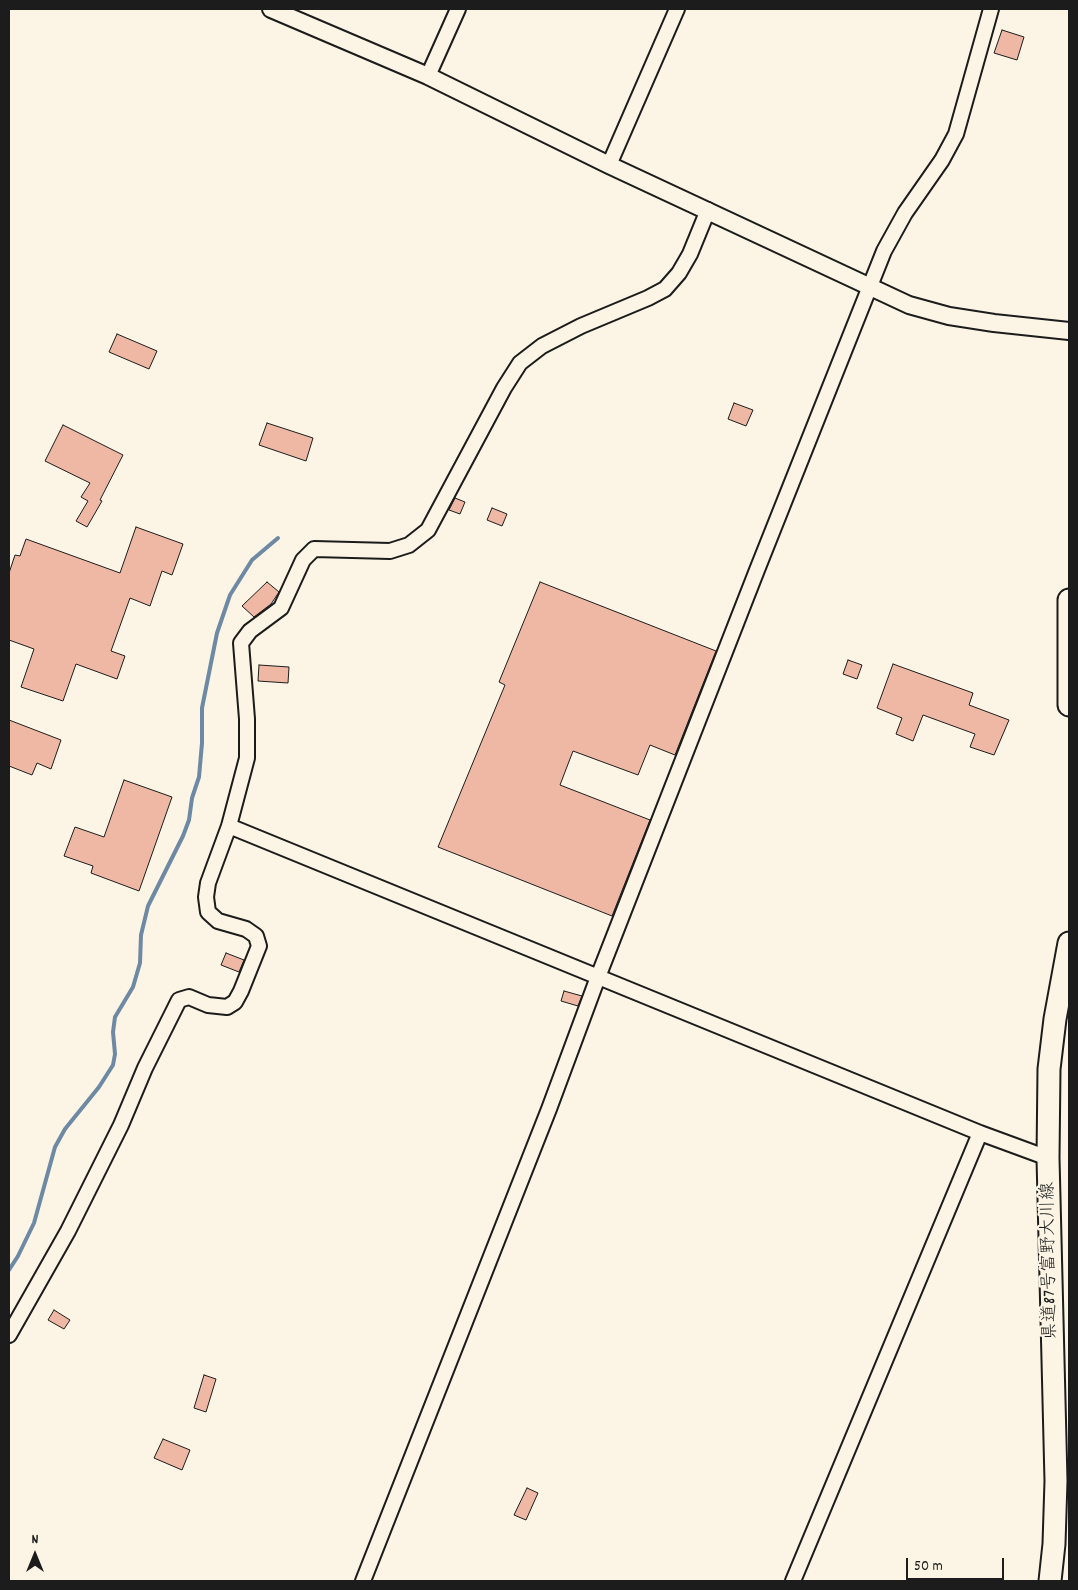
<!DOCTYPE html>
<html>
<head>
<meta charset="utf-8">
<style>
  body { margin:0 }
  #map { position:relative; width:1078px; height:1590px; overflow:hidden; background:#fcf5e5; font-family:Dekko,sans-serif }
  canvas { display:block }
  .frame { position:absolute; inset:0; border:10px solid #1c1c1c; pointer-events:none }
  .north { position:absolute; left:10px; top:1530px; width:50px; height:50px; -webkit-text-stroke:4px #fcf5e5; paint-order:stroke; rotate:0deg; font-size:14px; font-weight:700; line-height:20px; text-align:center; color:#1c1c1c }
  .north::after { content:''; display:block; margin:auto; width:18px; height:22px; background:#1c1c1c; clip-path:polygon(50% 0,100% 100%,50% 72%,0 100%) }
  .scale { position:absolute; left:906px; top:1558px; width:98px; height:22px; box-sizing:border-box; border:2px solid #1c1c1c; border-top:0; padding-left:6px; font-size:15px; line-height:18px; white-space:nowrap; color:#1c1c1c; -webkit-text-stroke:4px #fcf5e5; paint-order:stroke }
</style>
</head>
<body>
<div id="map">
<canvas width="1078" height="1590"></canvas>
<div class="frame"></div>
<div class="north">N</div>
<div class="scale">50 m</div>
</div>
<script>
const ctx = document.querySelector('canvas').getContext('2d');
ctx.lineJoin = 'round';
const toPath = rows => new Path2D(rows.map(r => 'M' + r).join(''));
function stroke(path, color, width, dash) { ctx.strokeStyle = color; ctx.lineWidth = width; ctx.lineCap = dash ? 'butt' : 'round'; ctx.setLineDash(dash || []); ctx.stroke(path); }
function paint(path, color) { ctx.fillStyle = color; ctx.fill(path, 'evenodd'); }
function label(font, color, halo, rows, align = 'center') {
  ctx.font = font + ' Dekko,"Klee One",sans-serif'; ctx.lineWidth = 4.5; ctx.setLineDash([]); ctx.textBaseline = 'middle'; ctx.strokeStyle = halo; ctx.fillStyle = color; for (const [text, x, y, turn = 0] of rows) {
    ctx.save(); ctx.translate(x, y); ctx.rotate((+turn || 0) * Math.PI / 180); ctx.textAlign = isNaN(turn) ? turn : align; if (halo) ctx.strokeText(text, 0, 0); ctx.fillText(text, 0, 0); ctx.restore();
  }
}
stroke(toPath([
  [9,1270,18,1256,34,1223,55,1147,65,1129,99,1087,113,1065,115,1054,113,1032,115,1017,133,987,140,963,141,935,148,906,183,836,189,820,192,798,199,777,202,743,202,708,217,633,230,595,252,560,278,538]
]), '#6d89a4', 4);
const building = toPath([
  [1002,30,1024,37,1017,60,994,53,1002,30],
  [117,334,157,351,149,369,109,352,117,334],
  [734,403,753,410,746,426,728,419,734,403],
  [267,423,313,438,306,461,259,445,267,423],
  [63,425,123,455,100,500,102,501,87,527,76,521,88,501,81,497,90,483,45,461,63,425],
  [455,498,465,502,460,514,449,510,455,498],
  [492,508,507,514,502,526,487,520,492,508],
  [136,527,183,544,172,575,162,571,150,606,130,598,111,651,125,656,117,679,76,664,63,701,21,687,34,649,9,640,9,573,15,555,20,556,26,539,120,573,136,527],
  [267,582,279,592,271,604,254,617,242,606,267,582],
  [540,582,716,651,675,755,650,745,638,775,573,751,560,785,650,820,612,916,438,847,505,685,499,682,540,582],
  [848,660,862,665,857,679,843,674,848,660],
  [893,664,973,693,969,705,1009,720,994,755,970,747,975,734,923,715,913,741,896,734,902,718,877,708,893,664],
  [259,665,289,667,288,683,258,681,259,665],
  [9,720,61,740,51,769,37,763,32,775,9,766,9,720],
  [124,780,172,797,139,891,91,873,93,866,64,856,75,827,104,837,124,780],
  [226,953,244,960,239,972,221,965,226,953],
  [564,991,582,996,578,1006,561,1001,564,991],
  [54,1310,70,1320,64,1329,48,1320,54,1310],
  [204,1375,216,1379,206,1412,194,1408,204,1375],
  [163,1439,190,1450,182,1470,154,1458,163,1439],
  [527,1488,538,1493,526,1520,514,1515,527,1488]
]);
paint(building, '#efb8a4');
stroke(building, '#1c1c1c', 1);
const minor = toPath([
  [428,76,458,9],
  [609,165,677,9],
  [229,826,980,1133,1048,1158],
  [9,1335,68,1231,121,1125,145,1068,179,1000,189,997,208,1005,227,1007,235,1002,241,991,259,946,256,936,246,929,218,921,208,912,206,897,208,883,229,826,247,758,247,719,241,643,250,631,281,608,303,560,314,549,390,551,409,545,428,530,504,388,520,363,542,346,581,326,648,298,665,289,679,273,690,254,708,210],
  [363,1581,549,1109,598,977,757,570,884,251,905,213,942,160,956,134,991,9],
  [793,1581,980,1133]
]);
const tertiary = toPath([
  [271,9,428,76,609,165,909,305,949,316,994,323,1069,331]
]);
const primary = toPath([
  [1069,600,1069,705],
  [1050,1581,1054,1544,1056,1481,1048,1158,1049,1069,1055,1019,1069,943]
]);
stroke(minor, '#1c1c1c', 18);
stroke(tertiary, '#1c1c1c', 20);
stroke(primary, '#1c1c1c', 25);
stroke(minor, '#fcf5e5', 14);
stroke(tertiary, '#fcf5e5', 16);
stroke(primary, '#fcf5e5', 21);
label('18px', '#1c1c1c', '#fcf5e5', [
  ["県道87号富野大川線",1051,1261,-91]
]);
</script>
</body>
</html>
